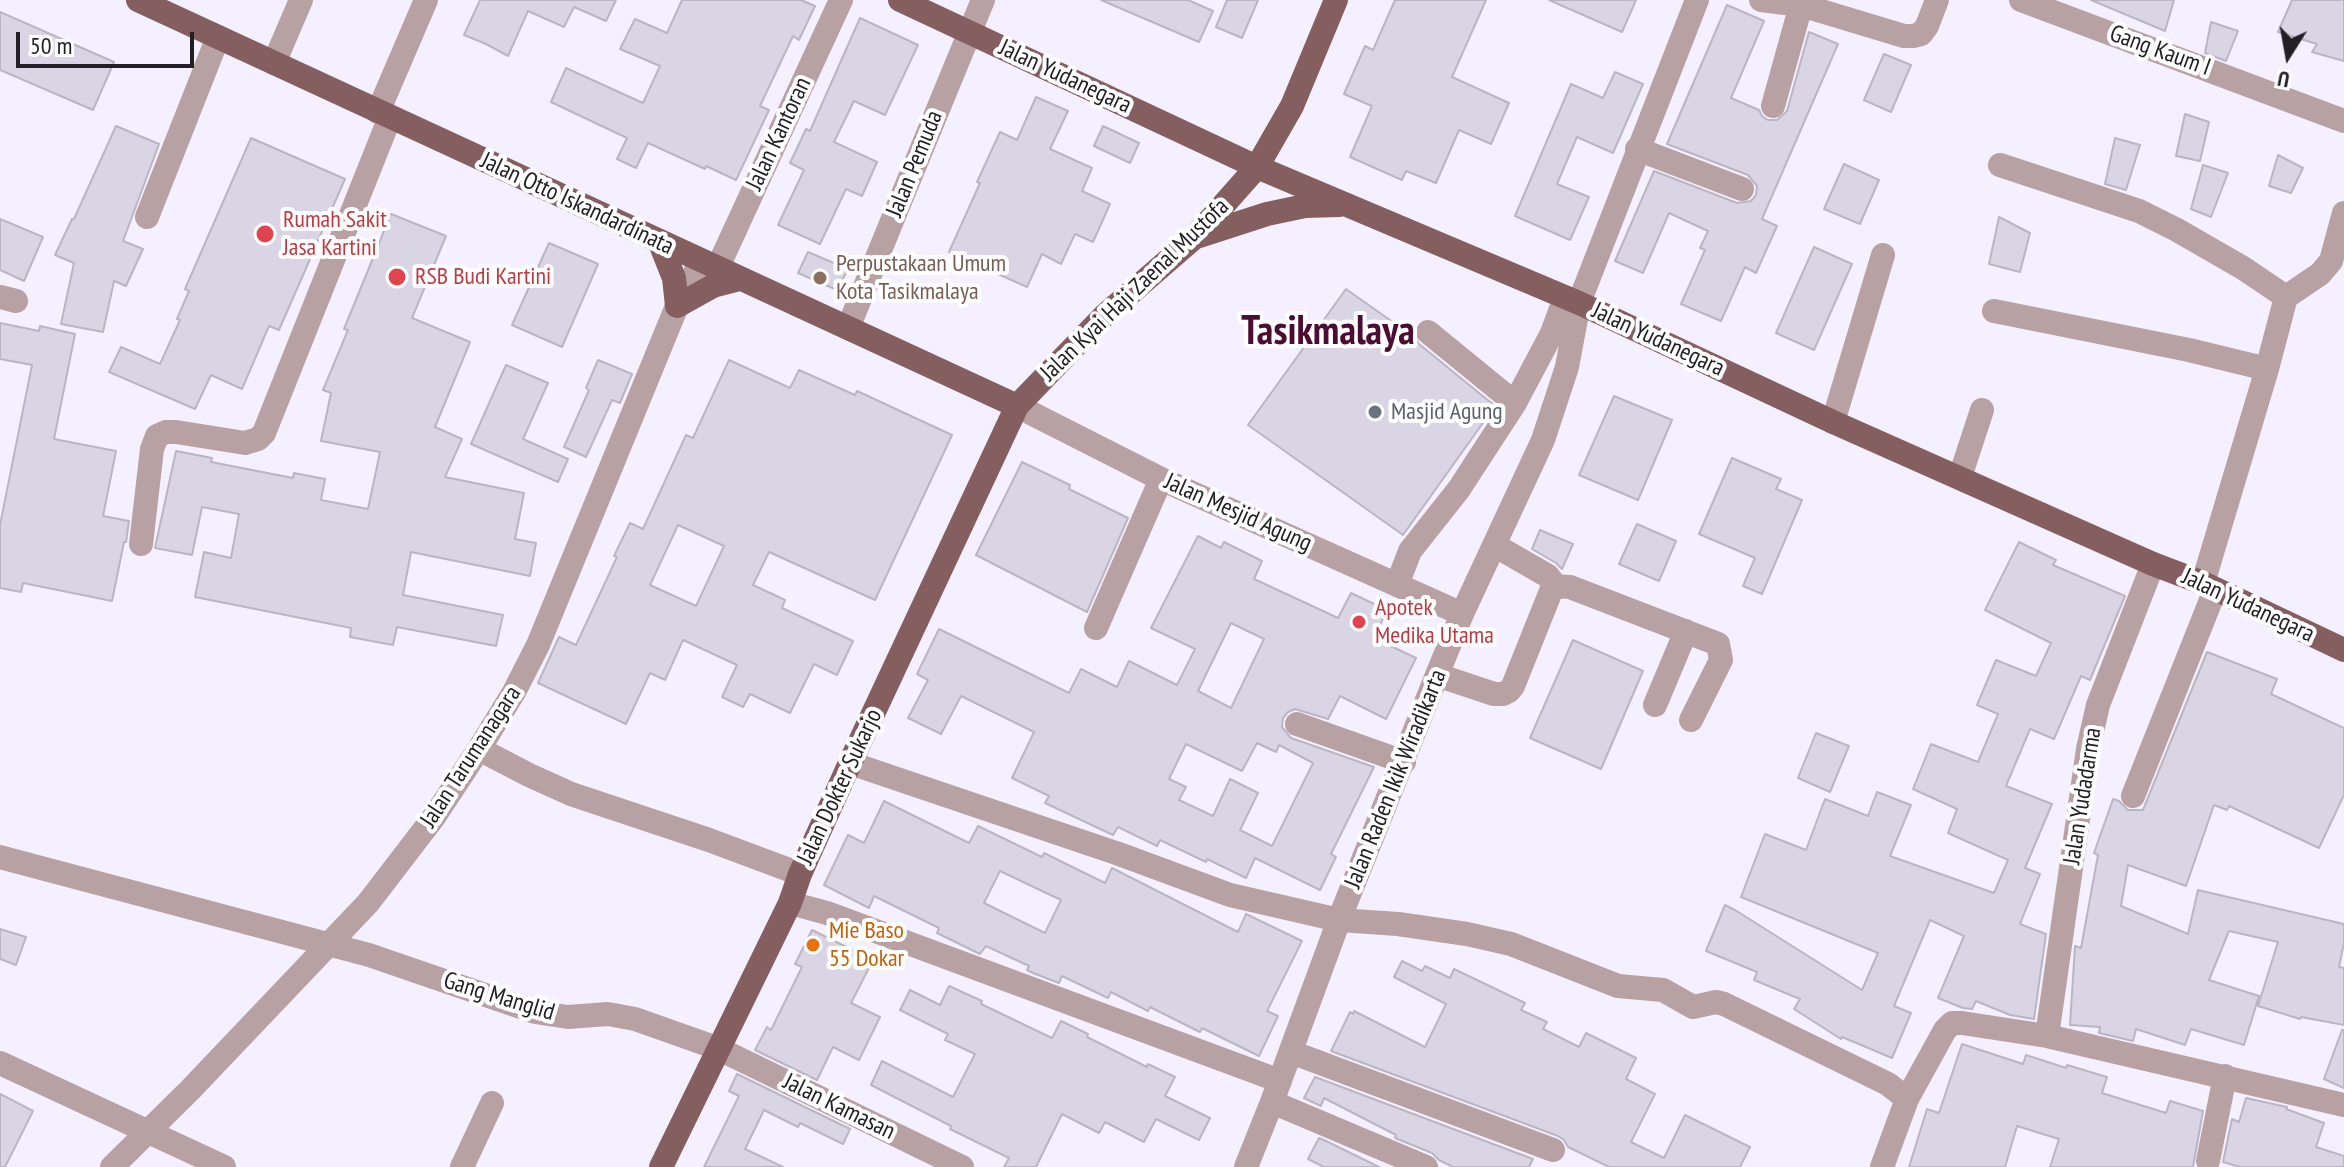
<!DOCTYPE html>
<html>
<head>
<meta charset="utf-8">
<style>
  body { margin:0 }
  #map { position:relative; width:2344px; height:1167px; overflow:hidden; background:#f5f0ff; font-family:"PT Sans Narrow",sans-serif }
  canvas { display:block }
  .north { position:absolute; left:2248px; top:16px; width:80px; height:80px; -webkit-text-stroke:6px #fff; paint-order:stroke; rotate:191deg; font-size:22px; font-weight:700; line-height:32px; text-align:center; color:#222025 }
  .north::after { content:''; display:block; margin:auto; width:28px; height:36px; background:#222025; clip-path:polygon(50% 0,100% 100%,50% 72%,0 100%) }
  .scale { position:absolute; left:16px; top:32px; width:178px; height:36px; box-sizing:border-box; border:4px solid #222025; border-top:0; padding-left:10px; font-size:24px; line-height:28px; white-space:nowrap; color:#222025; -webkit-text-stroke:6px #fff; paint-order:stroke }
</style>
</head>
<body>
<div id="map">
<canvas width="2344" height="1167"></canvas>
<div class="north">U</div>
<div class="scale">50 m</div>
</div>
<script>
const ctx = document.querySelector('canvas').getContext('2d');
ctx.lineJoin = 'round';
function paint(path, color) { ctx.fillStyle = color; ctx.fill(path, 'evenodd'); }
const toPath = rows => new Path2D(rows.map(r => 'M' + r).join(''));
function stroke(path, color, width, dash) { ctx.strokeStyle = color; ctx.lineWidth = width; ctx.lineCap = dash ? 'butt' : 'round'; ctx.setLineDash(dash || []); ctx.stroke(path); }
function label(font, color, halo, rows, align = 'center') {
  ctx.font = font + ' "PT Sans Narrow",sans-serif'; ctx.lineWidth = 8; ctx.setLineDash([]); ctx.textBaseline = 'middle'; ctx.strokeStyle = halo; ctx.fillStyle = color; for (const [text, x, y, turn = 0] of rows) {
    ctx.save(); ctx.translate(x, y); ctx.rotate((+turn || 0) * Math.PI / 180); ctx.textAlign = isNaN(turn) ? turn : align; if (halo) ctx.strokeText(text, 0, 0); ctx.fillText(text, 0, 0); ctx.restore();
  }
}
const building = toPath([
  [480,0,616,0,606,21,574,7,564,27,528,11,508,56,486,44,464,35,480,0],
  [682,0,801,0,815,6,799,40,793,36,760,106,769,110,736,180,706,166,705,169,648,143,636,168,617,159,627,138,551,102,566,68,643,103,660,66,620,49,635,19,667,33,682,0],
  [1101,0,1188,0,1213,11,1199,42,1101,0],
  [1227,0,1258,0,1242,38,1216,27,1227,0],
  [1395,0,1486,0,1452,77,1509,103,1491,144,1459,130,1436,183,1406,171,1402,180,1350,157,1372,106,1344,94,1365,46,1373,50,1395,0],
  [1549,0,1636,0,1622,32,1549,0],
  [2091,0,2174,0,2165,31,2091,0],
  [2292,0,2344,0,2344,61,2312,52,2317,44,2278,32,2292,0],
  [1727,5,1764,21,1731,98,1759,110,1762,116,1768,120,1777,120,1787,111,1809,32,1838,44,1762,219,1777,226,1756,273,1745,267,1721,321,1681,304,1705,250,1700,248,1708,231,1669,213,1643,273,1615,261,1654,171,1737,203,1751,201,1756,195,1757,186,1748,175,1667,144,1727,5],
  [0,12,114,62,93,110,0,70,0,12],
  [860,18,918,45,885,115,854,101,834,142,877,162,862,196,846,189,820,244,778,225,804,170,790,163,806,129,810,131,860,18],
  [2211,22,2238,31,2226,61,2205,53,2211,22],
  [1884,54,1911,65,1891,112,1864,100,1884,54],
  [1615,72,1643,84,1613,153,1577,137,1557,184,1589,197,1570,240,1515,216,1571,84,1603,98,1615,72],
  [1036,97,1068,111,1050,149,1092,168,1082,191,1110,204,1093,242,1075,234,1061,264,1042,254,1027,287,949,252,980,183,977,182,1000,132,1017,140,1036,97],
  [2185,114,2209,122,2200,161,2176,156,2185,114],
  [116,126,159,144,123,241,143,249,126,286,114,281,103,332,61,324,74,263,55,255,72,219,74,219,116,126],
  [1103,126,1139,143,1130,163,1094,146,1103,126],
  [251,138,345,179,279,330,269,326,242,389,211,375,195,409,109,372,121,347,160,364,180,320,177,319,189,291,185,289,251,138],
  [2115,138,2140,145,2126,190,2105,184,2115,138],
  [2278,155,2303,168,2291,193,2269,186,2278,155],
  [1844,164,1879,180,1860,224,1824,209,1844,164],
  [2203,165,2228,173,2211,217,2191,209,2203,165],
  [391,214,446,236,412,318,470,342,435,427,462,439,445,477,524,493,515,539,536,543,530,576,411,552,403,595,503,615,496,646,397,627,393,645,350,637,351,628,195,597,204,552,231,558,239,514,202,507,192,555,155,548,176,451,212,458,211,462,293,478,294,473,325,479,321,500,368,509,380,452,321,441,331,393,323,390,348,330,344,329,391,214],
  [1999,217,2030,233,2020,272,1989,264,1999,217],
  [0,219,43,237,24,281,0,270,0,219],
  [549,243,598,264,562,347,512,325,549,243],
  [1814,247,1852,264,1814,350,1776,333,1814,247],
  [808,252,848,269,837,290,798,273,808,252],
  [1346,289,1414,337,1419,344,1495,406,1403,535,1248,425,1346,289],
  [0,323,39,331,40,326,75,334,54,439,116,451,103,516,129,521,126,542,124,542,112,601,23,583,21,592,0,588,0,525,32,365,0,359,0,323],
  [598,360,632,374,620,403,612,400,586,457,564,447,589,390,586,388,598,360],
  [729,360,790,388,799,370,855,395,857,391,952,435,875,600,769,552,753,585,785,600,782,608,853,641,837,675,814,664,790,713,750,694,743,707,722,697,737,665,683,640,665,680,650,673,626,724,538,683,559,637,576,645,617,557,614,556,630,523,643,529,686,435,693,438,729,360],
  [678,525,724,546,696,606,650,585,678,525],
  [506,365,548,383,523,439,568,459,558,482,471,444,506,365],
  [1614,396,1672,420,1638,500,1579,475,1614,396],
  [1732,458,1781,479,1776,489,1802,500,1762,594,1743,586,1755,558,1699,534,1732,458],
  [1022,462,1070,485,1069,489,1128,518,1087,612,976,555,1022,462],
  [1637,524,1676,541,1659,581,1619,564,1637,524],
  [1540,530,1573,544,1562,569,1556,563,1532,549,1540,530],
  [1198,536,1221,548,1224,542,1262,561,1254,579,1338,618,1351,593,1387,610,1374,638,1416,658,1386,719,1340,696,1328,719,1295,709,1288,712,1283,718,1282,727,1291,738,1374,767,1331,854,1336,857,1320,890,1255,858,1246,878,1207,859,1206,862,1160,840,1157,846,1118,827,1113,835,1045,803,1049,796,1012,778,1034,732,961,696,941,734,908,718,928,680,917,674,939,629,1069,693,1081,669,1117,687,1129,661,1177,685,1195,649,1151,628,1198,536],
  [1231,623,1264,639,1231,708,1198,691,1231,623],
  [1257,743,1276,752,1279,745,1313,763,1272,846,1240,830,1258,793,1230,779,1213,816,1179,800,1186,787,1169,779,1186,744,1242,771,1257,743],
  [2019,542,2056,560,2053,565,2125,596,2090,680,2081,676,2054,739,2030,729,2006,786,2052,804,2025,868,2040,874,2020,924,2046,934,2034,1019,2010,1015,1976,1001,1972,1009,1963,1008,1938,998,1964,936,1930,920,1894,1006,1911,1013,1892,1058,1842,1037,1841,1039,1794,1009,1800,999,1754,980,1757,972,1706,951,1725,905,1735,910,1862,990,1878,953,1741,897,1765,834,1806,850,1825,799,1868,816,1877,792,1911,805,1890,856,1994,893,2008,860,1948,833,1957,809,1913,789,1931,744,1978,762,1998,714,1977,705,1996,660,2036,676,2051,643,1985,610,2019,542],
  [1573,640,1643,671,1601,769,1530,738,1573,640],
  [2207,652,2277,679,2271,694,2344,728,2344,795,2319,848,2229,806,2227,810,2214,805,2186,886,2128,865,2121,906,2188,934,2198,890,2344,924,2344,943,2339,967,2344,968,2344,1025,2301,1017,2300,1019,2258,1006,2278,942,2229,931,2209,980,2259,996,2244,1045,2191,1029,2185,1045,2136,1029,2133,1041,2099,1033,2100,1027,2070,1025,2075,946,2081,948,2098,855,2094,853,2113,799,2119,801,2128,810,2143,810,2207,652],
  [1816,733,1849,746,1830,792,1798,778,1816,733],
  [884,801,969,843,978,826,1042,857,1044,853,1105,883,1112,868,1238,932,1246,914,1302,941,1267,1011,1278,1016,1259,1056,1202,1028,1200,1032,1150,1007,1148,1011,1111,992,1108,998,1062,976,1059,983,1033,973,1027,970,1029,966,986,946,980,954,937,933,939,928,874,896,869,908,824,885,848,835,864,843,884,801],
  [1000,871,1061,900,1045,933,984,903,1000,871],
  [0,929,26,937,16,965,0,959,0,929],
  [812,930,873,960,851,1003,880,1017,859,1060,833,1047,817,1080,755,1050,767,1027,771,1030,802,967,795,964,812,930],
  [1402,961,1422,971,1425,966,1450,978,1454,969,1525,1003,1521,1010,1547,1022,1543,1029,1579,1047,1586,1033,1636,1058,1626,1079,1655,1094,1631,1142,1664,1158,1685,1115,1750,1147,1740,1167,1609,1167,1568,1147,1564,1140,1558,1136,1331,1051,1350,1012,1353,1014,1354,1011,1425,1047,1446,1004,1394,977,1402,961],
  [949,986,982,1001,981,1004,1052,1038,1061,1021,1088,1034,1087,1037,1147,1067,1148,1064,1175,1077,1165,1096,1210,1118,1199,1140,1156,1119,1144,1142,1105,1122,1099,1133,1062,1114,1036,1167,1004,1167,1009,1158,950,1129,951,1126,871,1085,882,1061,953,1097,975,1054,945,1040,948,1034,900,1010,910,990,940,1005,949,986],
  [2342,1030,2344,1030,2344,1088,2324,1079,2342,1030],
  [1962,1044,2023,1064,2026,1055,2066,1068,2067,1065,2107,1077,2102,1093,2166,1113,2170,1101,2203,1111,2193,1167,2050,1167,2059,1139,2017,1126,2005,1167,1909,1167,1927,1109,1939,1113,1962,1044],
  [737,1074,850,1129,843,1144,800,1123,798,1127,764,1110,745,1149,783,1167,704,1167,739,1096,729,1091,737,1074],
  [1315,1077,1533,1159,1529,1167,1453,1167,1439,1160,1432,1153,1395,1138,1396,1135,1324,1098,1321,1106,1304,1098,1315,1077],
  [0,1094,33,1111,5,1167,0,1167,0,1094],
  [2246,1098,2287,1107,2286,1109,2324,1123,2316,1147,2344,1156,2344,1167,2240,1167,2223,1162,2232,1119,2239,1122,2246,1098],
  [1319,1138,1326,1141,1379,1167,1324,1167,1308,1159,1319,1138]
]);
paint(building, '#dad5e4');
stroke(building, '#bab5c3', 2);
stroke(toPath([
  [1761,0,1801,5,1904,36,1913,36,1921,34,1927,26,1937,0],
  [2021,0,2344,121],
  [274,63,301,0],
  [1773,106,1801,5],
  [378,112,426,0],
  [1637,149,1742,189],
  [2000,165,2139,211,2177,230,2243,268,2286,297],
  [147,217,218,37],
  [717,269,841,0],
  [0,297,16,301],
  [1994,311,2189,350,2267,369],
  [848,328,983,0],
  [1515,403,1552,333,1565,298],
  [1017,406,1161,479,1462,614],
  [1833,422,1883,255],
  [1960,477,1982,410],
  [141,544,152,449,157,436,166,432,176,432,245,443,258,439,264,433,390,117],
  [2203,583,2267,369,2286,297,2320,274,2331,261,2344,213],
  [1397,585,1410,551,1459,489,1515,403,1428,332],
  [1553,586,1570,587,1718,644,1721,660,1691,720],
  [1096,628,1161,479],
  [1437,675,1494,694,1503,694,1509,691,1513,686,1553,586,1552,581,1548,576,1496,546],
  [1655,705,1686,631],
  [1297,724,1404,762],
  [479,749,529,775,571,794,709,840,800,874],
  [850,763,1119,854,1230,895,1339,920,1398,924,1467,934,1511,944,1618,986,1663,990,1693,1007,1716,1002,1724,1004,1888,1084,1907,1099],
  [2133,796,2215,590],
  [0,857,369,955,535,1012,568,1017,608,1014,635,1019,717,1048,962,1167],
  [790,903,827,913,1280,1081],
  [2047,1036,2088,749,2098,705,2153,564],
  [1291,1052,1553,1150],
  [0,1063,224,1167],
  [1272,1102,1426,1167],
  [2208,1161,2225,1076],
  [112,1167,190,1090,368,903,434,817,479,749,514,692,538,645,677,306,701,262],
  [462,1167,492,1103],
  [1246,1167,1272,1102,1339,920,1437,675,1462,614,1543,440,1567,367,1579,303,1697,0],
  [1882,1167,1907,1099,1945,1030,1952,1023,1962,1023,2047,1036,2344,1105]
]), '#b8a1a2', 24);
stroke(toPath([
  [138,0,1017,406],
  [900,0,1257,167,1579,303,1833,422,2153,564,2203,583,2344,650],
  [1196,237,1267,214,1305,206,1339,205],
  [660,243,674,278,677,306,713,286,740,279],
  [661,1167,790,903,800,874,850,763,1017,406,1105,315,1194,238,1257,167,1292,106,1336,0]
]), '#855e60', 24);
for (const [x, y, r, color] of [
  [265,234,10,"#e0444e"],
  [397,277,10,"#e0444e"],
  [820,278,8,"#8d6e63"],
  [1375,412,8,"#6b7280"],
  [1359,622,8,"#e0444e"],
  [813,945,8,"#e8710a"]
]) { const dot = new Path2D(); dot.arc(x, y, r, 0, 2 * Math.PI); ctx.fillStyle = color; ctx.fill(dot); stroke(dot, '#fff', 3); }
label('24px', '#222025', '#fff', [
  ["Gang Kaum I",2160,51,20],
  ["Jalan Yudanegara",1065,77,25],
  ["Jalan Kantoran",779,134,-65],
  ["Jalan Pemuda",915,164,-68],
  ["Jalan Otto Iskandardinata",577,204,25],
  ["Jalan Kyai Haji Zaenal Mustofa",1135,290,-44],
  ["Jalan Yudanegara",1658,340,25],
  ["Jalan Mesjid Agung",1238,513,24],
  ["Jalan Yudanegara",2248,606,25],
  ["Jalan Tarumanagara",471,757,-57],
  ["Jalan Raden Ikik Wiradikarta",1396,779,-68],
  ["Jalan Dokter Sukarjo",840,787,-65],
  ["Jalan Yudadarma",2083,796,-81],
  ["Gang Manglid",499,997,17],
  ["Jalan Kamasan",839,1107,26]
]);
label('24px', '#be3a42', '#fff', [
  ["Rumah Sakit",283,220],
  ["Jasa Kartini",283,248],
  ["RSB Budi Kartini",415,277],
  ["Apotek",1375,608],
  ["Medika Utama",1375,636]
], 'left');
label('24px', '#785e54', '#fff', [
  ["Perpustakaan Umum",836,264],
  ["Kota Tasikmalaya",836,292]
], 'left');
label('24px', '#5b616d', '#fff', [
  ["Masjid Agung",1391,412]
], 'left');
label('24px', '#c56008', '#fff', [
  ["Mie Baso",829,931],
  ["55 Dokar",829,959]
], 'left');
label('bold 40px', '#4b0d32', '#fff', [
  ["Tasikmalaya",1328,333]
]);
</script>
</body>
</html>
